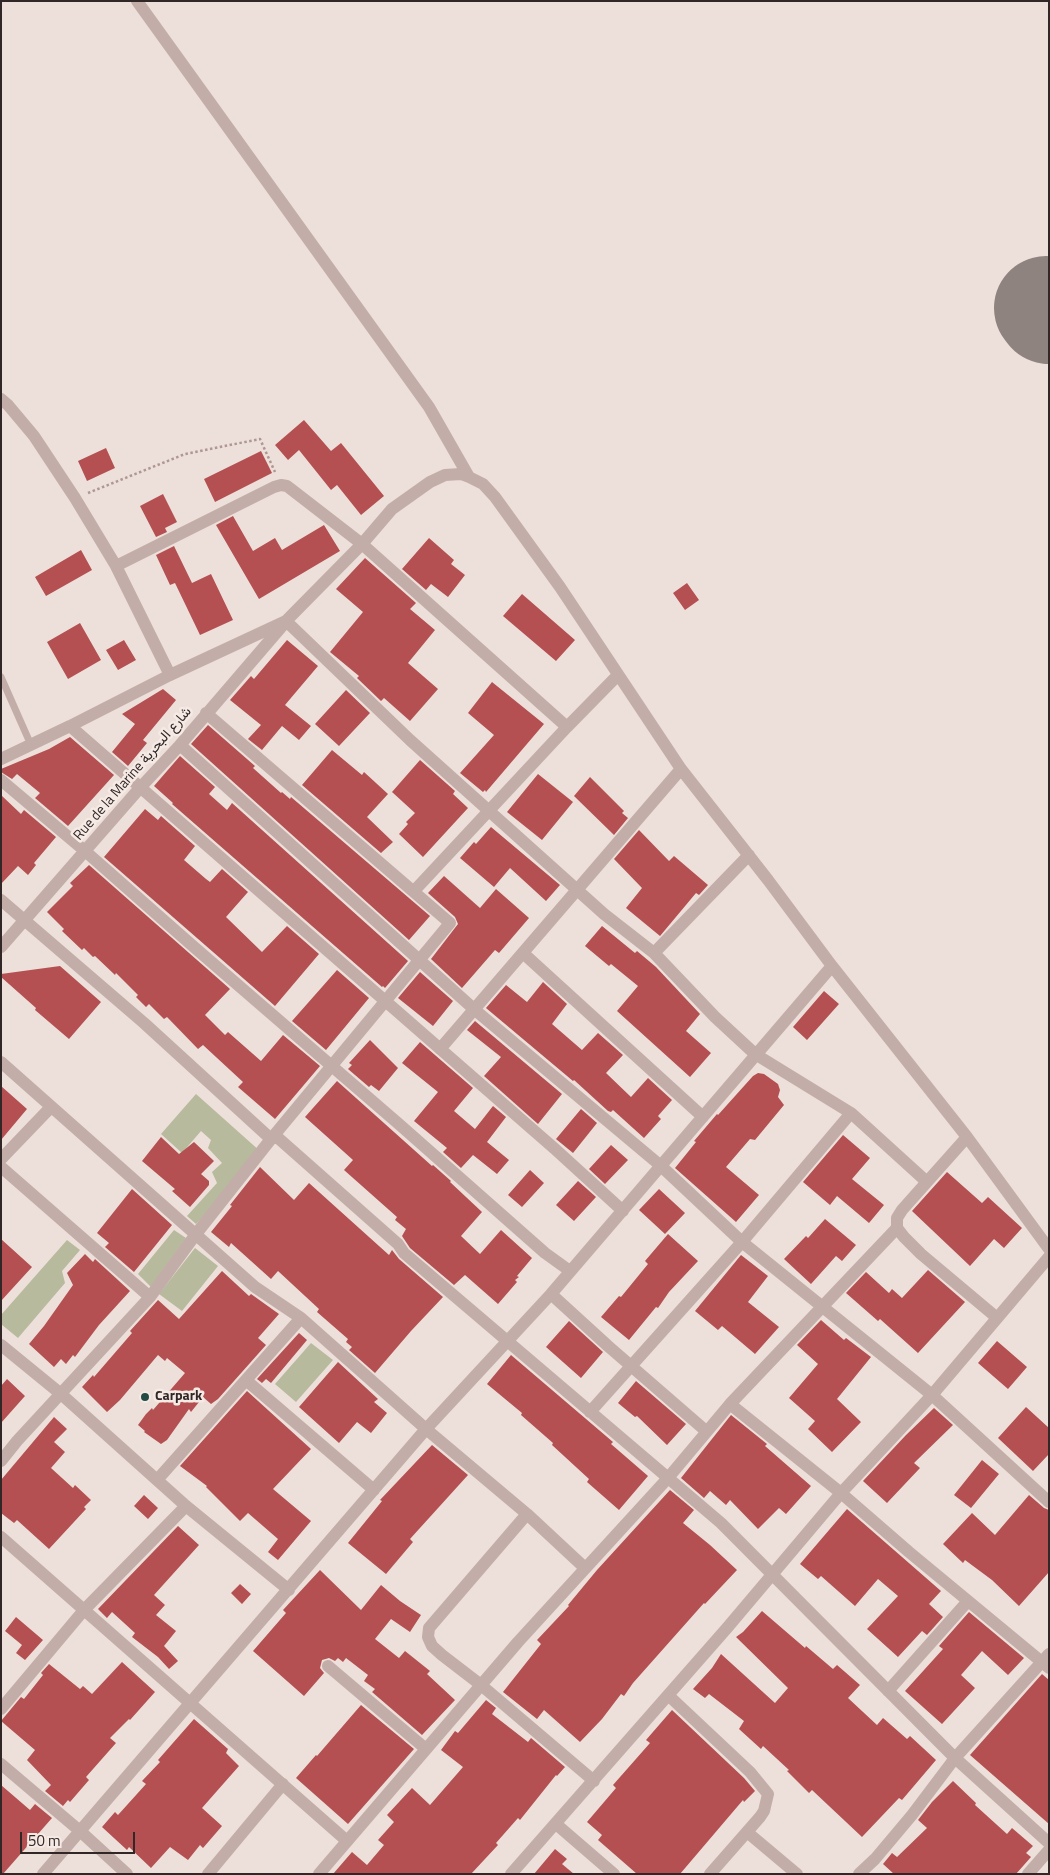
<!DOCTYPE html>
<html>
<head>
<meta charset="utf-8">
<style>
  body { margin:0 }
  #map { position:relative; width:1050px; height:1875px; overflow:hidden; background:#eddfda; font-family:"Titillium Web",sans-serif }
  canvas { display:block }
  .frame { position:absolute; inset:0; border:2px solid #312727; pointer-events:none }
  .scale { position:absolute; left:20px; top:1832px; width:115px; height:22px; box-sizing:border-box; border:2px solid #312727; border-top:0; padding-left:6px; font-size:15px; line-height:18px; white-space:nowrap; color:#312727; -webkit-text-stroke:4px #f6eae5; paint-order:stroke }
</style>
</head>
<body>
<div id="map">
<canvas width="1050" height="1875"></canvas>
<div class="frame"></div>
<div class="scale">50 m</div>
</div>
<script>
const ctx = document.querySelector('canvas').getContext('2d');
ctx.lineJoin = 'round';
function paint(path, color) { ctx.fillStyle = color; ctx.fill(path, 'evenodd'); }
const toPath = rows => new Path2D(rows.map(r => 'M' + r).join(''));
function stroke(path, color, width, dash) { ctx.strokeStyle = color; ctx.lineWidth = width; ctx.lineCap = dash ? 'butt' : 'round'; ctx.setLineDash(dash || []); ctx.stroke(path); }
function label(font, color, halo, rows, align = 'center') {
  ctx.font = font + ' "Titillium Web",Vazirmatn,sans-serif'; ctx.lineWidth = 5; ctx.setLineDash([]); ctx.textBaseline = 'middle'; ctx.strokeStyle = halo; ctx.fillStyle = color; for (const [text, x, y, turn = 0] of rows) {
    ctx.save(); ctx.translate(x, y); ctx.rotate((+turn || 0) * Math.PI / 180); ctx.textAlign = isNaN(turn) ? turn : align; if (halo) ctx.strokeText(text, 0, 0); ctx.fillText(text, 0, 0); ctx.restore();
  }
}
paint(toPath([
  [196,1094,261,1152,196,1224,187,1216,217,1183,212,1172,222,1163,208,1148,211,1140,201,1131,182,1153,161,1134],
  [174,1230,186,1238,151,1287,138,1274],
  [67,1240,80,1250,62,1271,65,1283,18,1338,1,1324,1,1315],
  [195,1248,218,1266,182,1311,159,1294],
  [311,1343,333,1360,296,1402,275,1384]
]), '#b7ba9c');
stroke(toPath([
  [1046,308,1049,312]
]), '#8f8380', 104);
paint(toPath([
  [304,420,331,451,341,443,384,496,361,515,337,485,331,490,299,450,288,460,275,445],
  [106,448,115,468,87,481,78,461],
  [261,451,272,473,215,502,204,479],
  [163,494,177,522,165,528,167,532,156,537,140,506],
  [233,516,253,551,275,538,282,550,324,525,340,551,259,599,216,525],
  [429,538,454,560,451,564,465,575,448,597,431,584,426,590,402,569],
  [174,546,192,583,211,574,233,620,200,635,175,583,170,585,156,555],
  [81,550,92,570,46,596,35,577],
  [365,558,416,603,410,609,435,630,408,663,438,689,410,721,384,698,381,701,357,678,359,676,330,652,363,612,336,589],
  [687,583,699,600,685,610,673,593],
  [522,594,575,640,556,661,503,616],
  [80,623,101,660,68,679,47,642],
  [124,640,136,660,118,670,106,650],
  [287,640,318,666,285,705,311,726,299,740,282,726,262,750,248,739,261,725,230,700,251,676,254,679],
  [492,682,544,724,486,792,485,790,483,792,460,773,494,735,468,713],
  [163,689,176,700,143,740,147,743,128,766,112,752,135,724,122,714],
  [346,690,370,713,339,746,315,724],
  [208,725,255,766,253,768,281,793,282,792,290,799,291,797,430,916,409,940,191,744],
  [70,737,114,775,68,826,35,798,40,793,17,774,12,779,1,772,1,769,49,749],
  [332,750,362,775,364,772,388,794,367,817,393,842,381,853,302,785],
  [180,756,215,787,209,794,227,810,232,803,408,961,385,988,383,986,382,987,172,804,173,803,154,786],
  [420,760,455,791,453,794,468,808,423,857,399,834,408,824,406,822,415,813,392,792],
  [538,774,573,802,542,840,507,812],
  [590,777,624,811,622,813,628,818,614,835,574,796],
  [1,795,21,814,24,810,56,837,34,863,36,865,28,875,18,866,1,884],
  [145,809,158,820,161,816,195,846,184,860,206,879,210,882,222,869,248,892,226,917,262,952,287,926,319,954,275,1006,104,857],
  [491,827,560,885,546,901,510,868,494,887,460,858,474,842,476,844],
  [639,830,669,861,674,856,708,885,699,895,696,893,660,936,626,908,642,888,614,859],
  [89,865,230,989,205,1015,225,1035,228,1032,261,1061,283,1035,320,1066,275,1119,238,1087,243,1082,203,1045,198,1049,167,1017,164,1019,149,1004,146,1007,136,997,138,995,116,973,115,975,95,956,93,957,84,948,82,950,62,931,64,929,47,912,73,886,70,883],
  [444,876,480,908,496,889,529,918,499,953,495,950,462,988,431,959,458,924,455,917,428,893],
  [602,926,635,953,637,951,656,967,700,1014,686,1031,711,1053,690,1077,617,1011,638,986,611,964,609,966,585,946],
  [60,966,101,1002,69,1039,35,1010,36,1008,1,977,1,974],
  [337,970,369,998,326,1050,292,1021],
  [420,972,453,1001,433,1026,398,998],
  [543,982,567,1004,552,1024,582,1050,598,1033,623,1055,606,1073,631,1097,648,1078,672,1100,658,1116,661,1119,644,1138,613,1110,611,1112,608,1111,574,1080,573,1081,486,1008,506,985,527,1002],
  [824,991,839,1004,807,1040,793,1027],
  [475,1021,562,1094,538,1124,484,1076,501,1057,467,1030],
  [370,1040,398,1068,379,1091,371,1085,369,1087,348,1069,352,1065,349,1063],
  [420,1042,473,1088,454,1111,475,1129,493,1106,506,1117,487,1142,509,1160,497,1174,473,1155,461,1168,443,1152,447,1148,414,1121,438,1092,402,1063],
  [758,1073,764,1074,778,1084,780,1090,778,1097,784,1105,755,1140,750,1139,726,1167,759,1195,736,1222,675,1168,696,1142,694,1141,717,1114,718,1115,753,1076],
  [337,1081,432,1166,433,1165,451,1181,450,1182,482,1212,461,1236,480,1254,501,1230,532,1258,517,1276,519,1277,515,1280,517,1282,498,1304,465,1275,454,1285,410,1248,402,1236,406,1229,395,1220,397,1217,344,1170,353,1160,305,1117],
  [1,1086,27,1109,1,1140],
  [581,1109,597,1123,573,1153,556,1139],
  [843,1135,870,1158,852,1179,884,1205,869,1223,837,1196,830,1205,803,1182],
  [161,1137,179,1154,194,1142,214,1161,201,1174,209,1181,209,1185,190,1207,172,1191,175,1189,142,1161],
  [611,1145,628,1160,605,1184,589,1169],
  [260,1167,294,1200,309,1183,389,1255,392,1250,399,1259,443,1297,411,1331,375,1373,349,1350,352,1347,346,1342,348,1339,317,1312,319,1309,278,1271,271,1279,231,1243,229,1247,211,1232,232,1206,230,1205],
  [530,1170,544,1183,522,1207,508,1195],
  [947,1172,982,1203,988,1197,1022,1228,1004,1248,994,1239,970,1266,912,1211],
  [578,1181,596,1197,574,1221,556,1205],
  [132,1189,172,1225,134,1272,105,1247,109,1243,97,1233],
  [659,1189,685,1213,665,1234,639,1210],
  [825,1219,856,1245,842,1261,836,1256,811,1284,784,1259,806,1236,808,1238],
  [668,1234,698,1261,669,1292,658,1308,656,1307,629,1340,601,1317,619,1296,621,1297,648,1264,645,1261],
  [1,1239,32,1267,1,1301],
  [85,1254,93,1262,95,1259,130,1291,99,1325,75,1357,73,1355,66,1364,61,1359,54,1367,29,1344,44,1326,73,1285,67,1273],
  [741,1255,768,1276,748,1302,779,1327,755,1354,722,1326,718,1330,695,1311],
  [928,1270,965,1302,918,1353,880,1319,878,1321,846,1293,866,1272,889,1293,892,1289,902,1298],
  [222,1271,249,1296,251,1294,279,1314,258,1338,266,1345,218,1399,211,1404,203,1397,191,1412,189,1409,167,1440,161,1444,144,1432,145,1431,138,1425,146,1414,152,1408,153,1410,185,1373,167,1358,165,1361,158,1355,120,1400,107,1412,82,1387,93,1375,94,1377,132,1333,130,1331,158,1300,179,1319],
  [821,1320,844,1340,846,1338,871,1357,837,1399,861,1422,832,1452,808,1429,815,1421,789,1398,818,1364,797,1345],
  [569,1321,603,1352,581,1378,546,1347],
  [299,1333,307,1340,271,1383,266,1379,262,1383,257,1379],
  [997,1341,1027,1367,1008,1389,978,1363],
  [511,1355,613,1442,611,1444,648,1476,619,1510,587,1482,589,1479,552,1445,553,1443,521,1415,522,1413,487,1384],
  [338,1362,378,1399,374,1402,387,1413,371,1433,357,1422,339,1443,299,1407],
  [7,1379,25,1396,1,1423,1,1386],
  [636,1381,686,1424,667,1445,637,1416,635,1417,618,1403],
  [247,1391,311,1449,273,1489,311,1521,278,1560,268,1552,278,1539,248,1513,240,1521,206,1487,207,1486,180,1466],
  [1026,1407,1049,1428,1049,1454,1033,1471,998,1438],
  [934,1408,953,1425,914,1463,920,1468,887,1503,863,1481,906,1435],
  [731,1415,767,1444,765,1446,811,1486,786,1514,779,1508,758,1529,730,1500,726,1505,710,1491,704,1498,681,1478],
  [54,1417,67,1429,54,1442,65,1452,51,1468,73,1488,75,1485,91,1500,84,1507,86,1509,49,1549,17,1520,14,1523,1,1513,1,1480],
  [432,1445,468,1475,410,1539,413,1542,386,1574,348,1543,382,1501,380,1500],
  [982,1460,999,1474,971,1508,954,1495],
  [670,1490,694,1510,683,1523,710,1545,737,1570,705,1604,704,1603,633,1683,624,1696,621,1694,602,1719,580,1742,544,1710,537,1719,503,1692,541,1644,537,1640,569,1606,568,1605,597,1570],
  [144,1495,158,1508,148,1519,134,1506],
  [1029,1495,1044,1508,1049,1510,1049,1572,1019,1606,992,1580,965,1560,963,1563,943,1544,972,1513,995,1535],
  [847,1509,941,1591,929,1604,943,1617,927,1635,922,1631,898,1657,867,1629,898,1596,878,1579,855,1606,821,1576,818,1579,800,1564],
  [178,1526,199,1545,154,1595,165,1605,156,1615,176,1631,164,1646,178,1661,169,1669,158,1657,132,1637,135,1633,112,1612,107,1618,98,1609],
  [320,1570,361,1610,381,1585,400,1601,421,1615,410,1632,391,1619,375,1639,399,1658,405,1651,430,1671,427,1674,455,1700,422,1735,372,1692,375,1689,364,1681,368,1675,346,1658,343,1662,338,1658,335,1661,329,1658,322,1660,320,1668,324,1673,304,1696,253,1651,286,1613,283,1610],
  [240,1584,251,1594,242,1604,231,1593],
  [762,1611,805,1648,806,1646,833,1669,837,1665,860,1685,848,1698,877,1725,883,1718,907,1739,910,1736,936,1760,902,1800,899,1798,862,1837,812,1790,809,1793,787,1771,789,1770,763,1746,761,1749,739,1729,744,1721,709,1694,705,1698,693,1689,712,1668,721,1654,775,1703,788,1688,736,1637,743,1632],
  [969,1612,1024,1658,1008,1675,982,1651,961,1675,975,1688,942,1724,905,1691,943,1649,939,1646],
  [16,1617,43,1640,25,1660,16,1653,22,1645,5,1631],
  [122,1662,155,1692,130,1720,129,1719,110,1738,116,1743,86,1777,89,1780,70,1802,68,1800,63,1806,45,1791,51,1785,27,1760,35,1750,1,1721,21,1697,24,1699,43,1675,41,1673,49,1664,80,1689,83,1686,92,1694],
  [1042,1674,1049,1680,1049,1824,970,1755],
  [486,1700,496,1708,492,1714,528,1742,531,1738,565,1767,557,1776,556,1775,520,1820,518,1818,496,1843,498,1845,471,1874,333,1874,352,1852,367,1865,384,1845,378,1840,394,1822,387,1815,412,1788,430,1805,463,1767,441,1750,455,1731,458,1733],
  [361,1705,414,1749,348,1824,296,1778,316,1755,317,1756],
  [672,1710,744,1778,755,1791,744,1802,743,1800,680,1874,637,1874,598,1840,602,1835,587,1822,616,1788,613,1785,650,1743,646,1740],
  [194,1719,228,1749,226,1753,239,1766,202,1808,222,1826,203,1848,200,1845,188,1860,170,1847,151,1868,129,1847,127,1850,102,1827,115,1812,118,1815,146,1784,142,1781,160,1762,158,1760],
  [953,1781,976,1803,975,1805,1007,1834,1012,1828,1033,1846,1026,1853,1031,1857,1016,1874,894,1874,883,1864,892,1853,897,1857,927,1828,918,1820,932,1802],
  [1,1785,30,1810,35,1804,52,1818,3,1874,1,1874],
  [555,1849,567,1859,562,1864,574,1874,534,1874]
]), '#b45051');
stroke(toPath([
  [88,493,185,454,260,439,275,472]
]), '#af9792', 2.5, [2.5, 2.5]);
stroke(toPath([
  [1,677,31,745]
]), '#c3ada8', 7);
stroke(toPath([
  [137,1,429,407,469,477],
  [1,399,8,405,34,436,75,498,116,566,170,675],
  [116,566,274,487,281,485,287,486,362,544,567,727],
  [286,621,410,740,604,914,654,953,715,1017,755,1054,851,1113,927,1182],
  [70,726,555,1149,623,1211],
  [180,745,475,1010,661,1166,742,1242,932,1395,1049,1502],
  [1,759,70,726,170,675,286,621,362,544,392,509,430,482,445,475,461,474,469,477,483,484,495,497,560,587,681,769,768,880,832,966,967,1137,1049,1249],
  [1,780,85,851,194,947,400,1125,545,1253,570,1271],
  [414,891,567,727,618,675],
  [1,900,144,1023,271,1139,277,1137,398,1244,404,1253,721,1523,955,1758,1049,1843],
  [1,947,139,789,180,745,283,625],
  [523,953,703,1117],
  [654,953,749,855],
  [440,1049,681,769],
  [1,1062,255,1287,301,1318,426,1429,527,1514,585,1568],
  [967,1137,902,1210,897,1218,897,1228,904,1237,921,1254,996,1317],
  [1,1159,51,1107],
  [1,1167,150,1297],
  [551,1294,608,1346,706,1431],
  [1,1345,61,1394,186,1506,289,1590],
  [247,1381,374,1490],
  [730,1404,841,1493,909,1552,1049,1668],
  [590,1412,742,1242,851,1113],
  [1,1461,17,1441,150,1297,196,1234,271,1139,450,923,206,713],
  [157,1480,301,1318],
  [527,1514,429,1628,428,1637,432,1646,442,1655,481,1685,594,1781],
  [1,1537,347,1841],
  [328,1666,426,1749],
  [888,1691,968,1601],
  [668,1695,750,1772,768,1794,764,1811,760,1817,710,1874],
  [1,1709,84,1610,186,1506],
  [1,1764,80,1831,127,1874],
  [556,1824,614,1874],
  [747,1832,797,1874],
  [43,1874,426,1429,551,1294,832,966],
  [208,1874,283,1784],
  [319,1874,518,1642,668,1478,730,1404,897,1228],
  [511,1874,727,1628,841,1493,932,1395,1049,1257],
  [859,1874,875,1859,912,1815,955,1758,1049,1654],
  [1028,1874,1049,1850]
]), '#c3ada8', 12);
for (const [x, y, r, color] of [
  [145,1397,5,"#224c44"]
]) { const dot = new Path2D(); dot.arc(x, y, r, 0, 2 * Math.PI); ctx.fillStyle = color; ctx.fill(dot); stroke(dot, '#f6eae5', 2); }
label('14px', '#312727', '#f6eae5', [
  ["Rue de la Marine شارع البحرية",133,774,-49]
]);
label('bold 14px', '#312727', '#f6eae5', [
  ["Carpark",155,1397]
], 'left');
</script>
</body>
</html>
